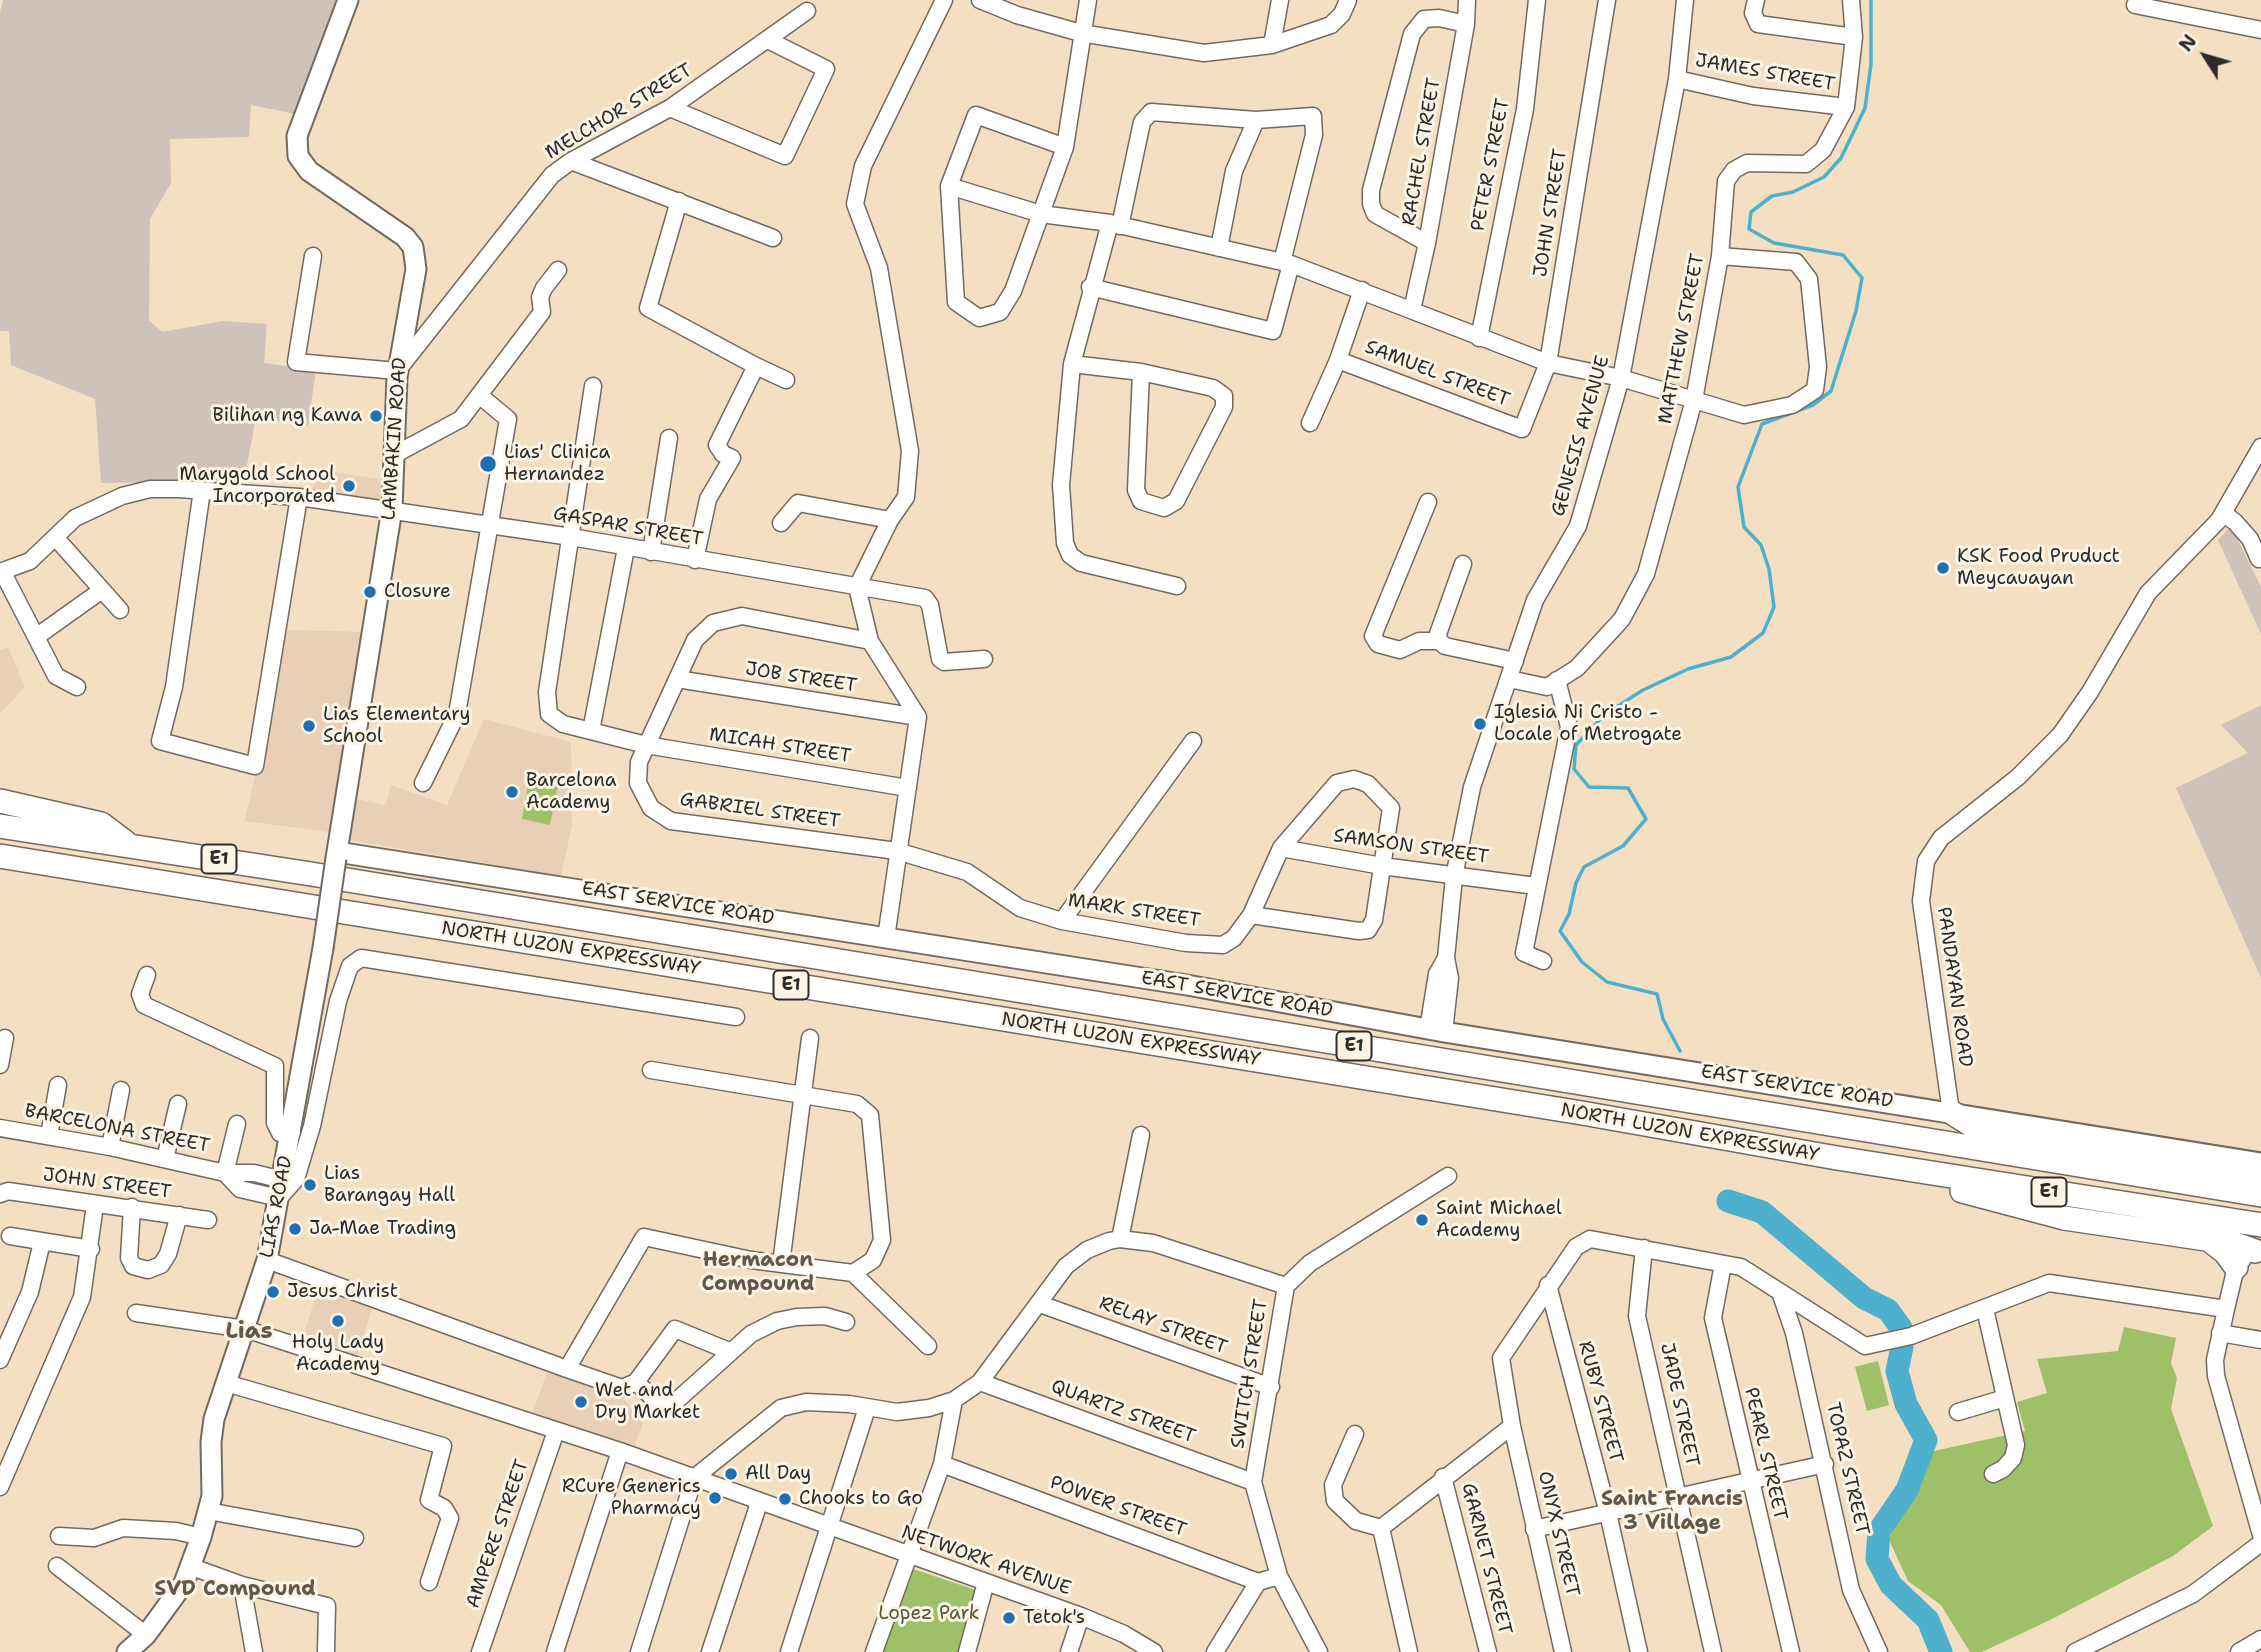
<!DOCTYPE html>
<html>
<head>
<meta charset="utf-8">
<style>
  body { margin:0 }
  #map { position:relative; width:2261px; height:1652px; overflow:hidden; background:#f5dfc3; font-family:"Shantell Sans",sans-serif }
  canvas { display:block }
  .north { position:absolute; left:2170px; top:21px; width:70px; height:70px; -webkit-text-stroke:5px #fcf5e5; paint-order:stroke; rotate:307deg; font-size:19px; font-weight:700; line-height:28px; text-align:center; color:#2b2b2b }
  .north::after { content:''; display:block; margin:auto; width:24px; height:32px; background:#2b2b2b; clip-path:polygon(50% 0,100% 100%,50% 72%,0 100%) }
</style>
</head>
<body>
<div id="map">
<canvas width="2261" height="1652"></canvas>
<div class="north">N</div>
</div>
<script>
const ctx = document.querySelector('canvas').getContext('2d');
ctx.lineJoin = 'round';
function paint(path, color) { ctx.fillStyle = color; ctx.fill(path, 'evenodd'); }
const toPath = rows => new Path2D(rows.map(r => 'M' + r).join(''));
function stroke(path, color, width, dash) { ctx.strokeStyle = color; ctx.lineWidth = width; ctx.lineCap = dash ? 'butt' : 'round'; ctx.setLineDash(dash || []); ctx.stroke(path); }
function label(font, color, halo, rows, align = 'center') {
  ctx.font = font + ' "Shantell Sans",sans-serif'; ctx.lineWidth = 6; ctx.setLineDash([]); ctx.textBaseline = 'middle'; ctx.strokeStyle = halo; ctx.fillStyle = color; for (const [text, x, y, turn = 0] of rows) {
    ctx.save(); ctx.translate(x, y); ctx.rotate((+turn || 0) * Math.PI / 180); ctx.textAlign = isNaN(turn) ? turn : align; if (halo) ctx.strokeText(text, 0, 0); ctx.fillText(text, 0, 0); ctx.restore();
  }
}
paint(toPath([
  [317,469,384,480,382,501,313,493],
  [287,630,368,632,335,833,245,821],
  [8,647,25,687,0,714,0,650],
  [484,719,571,742,572,825,561,876,349,840,357,799,385,805,391,785,447,805],
  [319,1286,374,1302,357,1358,302,1340],
  [548,1369,618,1392,643,1423,633,1450,533,1412]
]), '#e8cfb6');
paint(toPath([
  [3,0,339,0,295,114,251,105,249,137,170,139,171,183,150,219,149,320,162,332,223,321,267,324,264,363,316,370,308,426,256,417,244,481,101,483,95,399,11,365,9,331,0,331,0,12],
  [2231,526,2261,587,2261,634,2218,540],
  [2261,705,2261,978,2176,788,2248,753,2221,725]
]), '#cec2b9');
paint(toPath([
  [530,774,559,779,550,825,522,819],
  [2124,1327,2176,1338,2171,1363,2177,1378,2171,1409,2213,1526,2173,1556,2050,1620,1982,1652,1970,1652,1941,1605,1908,1581,1889,1540,1899,1511,1934,1451,2025,1431,2017,1402,2047,1393,2037,1359,2118,1351],
  [1878,1361,1889,1405,1867,1411,1855,1367],
  [904,1566,979,1591,963,1652,875,1652]
]), '#9dc069');
stroke(toPath([
  [1680,1051,1663,1019,1657,994,1607,982,1582,962,1560,931,1569,914,1576,883,1584,867,1623,846,1646,819,1628,788,1589,787,1574,769,1576,745,1604,715,1643,690,1688,669,1731,657,1763,633,1774,607,1769,569,1761,545,1744,527,1738,487,1762,424,1813,405,1831,391,1856,311,1862,278,1843,255,1774,243,1749,229,1751,212,1772,196,1793,192,1824,177,1841,158,1865,108,1871,64,1871,0]
]), '#4eb0cd', 3.5);
stroke(toPath([
  [1728,1201,1762,1212,1864,1298,1888,1310,1901,1328,1902,1347,1897,1371,1906,1404,1926,1440,1907,1490,1879,1531,1877,1559,1891,1585,1928,1620,1941,1652]
]), '#4eb0cd', 23);
const minor = toPath([
  [980,0,1017,15,1081,33,1204,53,1272,45,1331,25,1342,14,1348,0],
  [1756,0,1753,13,1758,24,1854,37],
  [2135,5,2261,30],
  [1272,45,1280,0],
  [1677,79,1753,96,1846,107],
  [670,108,785,156,826,69,768,40],
  [1065,147,976,115,949,186,956,302,979,318,1000,312,1013,291,1065,147,1088,0],
  [571,161,773,238],
  [949,186,1041,214,1110,223,1291,264,1548,363,1621,378,1744,415,1792,405,1815,390,1818,367,1809,279,1796,262,1720,256],
  [679,201,648,308,756,366,717,445,723,454,732,458,708,499,695,560],
  [1110,223,1072,364,1061,485,1065,543,1070,555,1081,563,1177,586],
  [1120,226,1142,122,1151,112,1256,120,1313,116,1314,135,1282,262],
  [1427,243,1375,214,1371,204,1371,190,1412,34,1424,19,1439,18,1466,24],
  [1219,248,1234,171,1256,120],
  [313,256,296,362,397,371,552,175,571,161,670,108,807,11],
  [1090,287,1273,331,1291,264],
  [1412,310,1427,243,1466,24,1467,0],
  [1479,338,1525,109,1537,0],
  [1338,360,1522,429,1548,363,1607,0],
  [1072,364,1141,372,1213,388,1224,396,1224,407,1176,501,1164,508,1141,501,1136,490,1141,372],
  [756,366,786,380],
  [593,386,547,692,549,714,563,724,646,745,908,788],
  [1310,423,1338,360,1362,290],
  [394,455,461,419,542,312,540,297,544,288,558,270],
  [202,490,174,687,160,741,255,766,299,497],
  [1428,502,1373,636,1378,644,1400,650,1419,641,1439,641],
  [2223,513,2235,522,2250,539,2259,559],
  [781,523,798,503,890,520],
  [55,537,120,610],
  [651,552,669,438],
  [1463,564,1438,634,1439,641,1445,646,1515,661],
  [2,571,36,637],
  [0,572,30,561,75,518,122,496,150,489,178,489,299,497,571,537,925,598,930,605,940,659,944,662,984,659],
  [870,641,742,616,713,623,695,640,639,762,638,783,651,808,671,821,897,851,967,872,1020,908,1062,921,1186,943,1223,945,1234,938,1251,915,1281,848,1337,783,1354,779,1368,784,1391,808,1374,920,1368,930,1359,931,1251,915],
  [677,679,918,717],
  [1509,679,1547,687,1577,668,1622,619,1646,574,1694,400,1720,256,1726,181,1734,170,1747,163,1806,164,1823,150,1846,107,1854,37,1851,0],
  [77,687,56,676,36,637,102,590],
  [591,731,626,548],
  [423,783,457,714,508,419,479,395],
  [1281,848,1382,866,1536,886],
  [1062,921,1193,741],
  [886,938,918,717,870,641,857,587,890,520,906,497,910,451,879,268,855,204,863,166,944,0],
  [1543,961,1524,953,1569,727,1557,680],
  [147,975,140,994,144,1005,275,1066,275,1123,280,1133,292,1132],
  [1428,1029,1437,974,1446,958,1454,877,1472,787,1535,600,1578,526,1621,378,1677,79,1685,0],
  [1444,1032,1450,978,1446,958],
  [0,1065,5,1038],
  [1951,1112,1921,901,1926,861,1941,838,2018,777,2060,735,2090,692,2148,593,2219,520,2261,447],
  [0,1128,110,1147,225,1173,254,1173,283,1180],
  [49,1136,58,1085],
  [110,1147,121,1090],
  [165,1159,178,1104],
  [225,1173,240,1189,279,1198,296,1179,312,1126,338,1001,350,966,361,958,736,1017],
  [225,1173,237,1124],
  [0,1194,8,1191,208,1220],
  [132,1207,129,1258,133,1266,148,1270,161,1265,168,1254,179,1215],
  [10,1236,91,1249],
  [1120,1239,1141,1135],
  [1644,1248,1637,1316,1713,1652],
  [2243,1259,2236,1267,2226,1309,2215,1360,2216,1376,2261,1535],
  [267,1260,567,1369,644,1237,751,1260,853,1273,873,1260,882,1240,870,1115,857,1104,651,1070],
  [781,1264,810,1038],
  [1723,1264,1713,1318,1791,1652],
  [853,1273,928,1346],
  [1548,1285,1608,1513,1639,1652],
  [1780,1292,1794,1333,1851,1590,1879,1652],
  [1040,1304,1271,1387],
  [1985,1309,2016,1445,2013,1458,2003,1469,1993,1474],
  [136,1313,245,1329,620,1451,1081,1616,1124,1634,1154,1652],
  [2220,1333,2261,1340],
  [0,1360,30,1292,42,1242],
  [567,1369,622,1388,636,1382,675,1329,729,1351],
  [636,1382,656,1401,674,1403,751,1334,777,1321,797,1317,825,1316,846,1322],
  [980,1382,1253,1482],
  [226,1383,443,1446,429,1500,444,1508,450,1518,429,1582],
  [1958,1412,2005,1398],
  [1355,1434,1333,1485,1335,1501,1356,1521,1381,1528],
  [942,1464,1258,1582,1279,1576],
  [1443,1477,1488,1652],
  [0,1487,82,1297,95,1205],
  [208,1511,355,1538],
  [1381,1528,1512,1426],
  [1381,1528,1409,1652],
  [1534,1529,1825,1464],
  [59,1536,94,1538,123,1528,176,1531,201,1537],
  [57,1566,146,1635],
  [192,1567,242,1585,327,1606,326,1652],
  [242,1585,254,1652],
  [480,1652,556,1431],
  [555,1652,620,1451],
  [639,1652,694,1478,781,1408,806,1402,849,1404,897,1412,929,1408,954,1400,980,1382,1066,1266,1087,1250,1109,1241,1120,1239,1153,1243,1286,1286],
  [710,1652,759,1503],
  [789,1652,867,1408],
  [874,1652,942,1464,954,1400],
  [967,1652,986,1582],
  [1069,1652,1081,1616],
  [1215,1652,1258,1582],
  [1319,1652,1279,1576,1253,1482,1286,1286,1310,1263,1448,1176],
  [1563,1652,1512,1426,1501,1358,1576,1247,1590,1239,1741,1267,1865,1346,1911,1336,2049,1283,2226,1309],
  [2075,1652,2193,1594,2261,1543],
  [2239,1652,2261,1639]
]);
const major = toPath([
  [337,852,1187,985,1444,1032,2261,1163],
  [336,858,392,509,397,377,416,269,413,247,405,237,309,171,298,156,297,136,348,0],
  [127,1652,146,1635,184,1583,201,1537,212,1496,211,1442,214,1419,267,1260,323,948]
]);
const highway = toPath([
  [0,801,101,824,125,842],
  [0,826,311,874,2261,1195],
  [0,856,1582,1113,1837,1158,2261,1225],
  [1951,1112,1973,1126,1993,1131,2261,1175],
  [1962,1191,2064,1218,2233,1243,2255,1251],
  [2208,1239,2225,1252,2236,1267]
]);
stroke(minor, '#726a60', 19);
stroke(major, '#726a60', 23);
stroke(highway, '#726a60', 26);
stroke(minor, '#fff', 16);
stroke(major, '#fff', 19);
stroke(highway, '#fff', 23);
const majorBridge = toPath([
  [323,948,336,858]
]);
stroke(majorBridge, '#726a60', 23, []);
stroke(majorBridge, '#fff', 19);
for (const [x, y, r, color] of [
  [376,416,7,"#1f6fb2"],
  [488,464,9,"#1f6fb2"],
  [349,486,7,"#1f6fb2"],
  [1943,568,7,"#1f6fb2"],
  [370,592,7,"#1f6fb2"],
  [1480,724,7,"#1f6fb2"],
  [309,726,7,"#1f6fb2"],
  [512,792,7,"#1f6fb2"],
  [310,1185,7,"#1f6fb2"],
  [1422,1220,7,"#1f6fb2"],
  [295,1229,7,"#1f6fb2"],
  [273,1292,7,"#1f6fb2"],
  [338,1321,7,"#1f6fb2"],
  [581,1402,7,"#1f6fb2"],
  [731,1474,7,"#1f6fb2"],
  [715,1498,7,"#1f6fb2"],
  [785,1499,7,"#1f6fb2"],
  [1009,1618,7,"#1f6fb2"]
]) { const dot = new Path2D(); dot.arc(x, y, r, 0, 2 * Math.PI); ctx.fillStyle = color; ctx.fill(dot); stroke(dot, '#fcf5e5', 2.5); }
for (const [x, y, w] of [
  [219,859,35],
  [791,985,35],
  [1354,1046,35],
  [2049,1192,35]
]) { const box = new Path2D(); box.roundRect(x - w / 2, y - 14.5, w, 29, 5); ctx.fillStyle = '#fcf5e5'; ctx.fill(box); stroke(box, '#2b2b2b', 2); }
label('bold 18px', '#2b2b2b', null, [
  ["E1",219,859],
  ["E1",791,985],
  ["E1",1354,1046],
  ["E1",2049,1192]
]);
label('19px', '#2b2b2b', '#fcf5e5', [
  ["JAMES STREET",1765,73,10],
  ["MELCHOR STREET",619,112,-31],
  ["RACHEL STREET",1422,152,-80],
  ["PETER STREET",1491,165,-79],
  ["JOHN STREET",1551,213,-81],
  ["MATTHEW STREET",1682,339,-79],
  ["SAMUEL STREET",1437,374,21],
  ["GENESIS AVENUE",1581,436,-74],
  ["LAMBAKIN ROAD",395,439,-86],
  ["GASPAR STREET",628,527,10],
  ["JOB STREET",801,678,9],
  ["MICAH STREET",780,746,9],
  ["GABRIEL STREET",760,811,8],
  ["SAMSON STREET",1411,847,8],
  ["EAST SERVICE ROAD",678,904,9],
  ["MARK STREET",1134,911,9],
  ["NORTH LUZON EXPRESSWAY",571,949,9],
  ["PANDAYAN ROAD",1954,987,82],
  ["EAST SERVICE ROAD",1237,995,10],
  ["NORTH LUZON EXPRESSWAY",1131,1040,9],
  ["EAST SERVICE ROAD",1797,1087,9],
  ["BARCELONA STREET",117,1129,11],
  ["NORTH LUZON EXPRESSWAY",1690,1133,10],
  ["JOHN STREET",107,1184,8],
  ["LIAS ROAD",277,1207,-79],
  ["RELAY STREET",1163,1326,20],
  ["SWITCH STREET",1250,1374,-81],
  ["RUBY STREET",1600,1402,75],
  ["JADE STREET",1679,1405,78],
  ["QUARTZ STREET",1123,1412,20],
  ["PEARL STREET",1765,1454,77],
  ["TOPAZ STREET",1847,1469,77],
  ["POWER STREET",1118,1507,20],
  ["AMPERE STREET",498,1534,-71],
  ["ONYX STREET",1558,1534,77],
  ["GARNET STREET",1486,1559,76],
  ["NETWORK AVENUE",986,1561,19]
]);
label('19px', '#2b2b2b', '#fcf5e5', [
  ["Bilihan ng Kawa",362,416,"right"],
  ["Lias' Clinica",504,453],
  ["Hernandez",504,475],
  ["Marygold School",335,475,"right"],
  ["Incorporated",335,497,"right"],
  ["KSK Food Pruduct",1957,557],
  ["Meycauayan",1957,579],
  ["Closure",384,592],
  ["Iglesia Ni Cristo -",1494,713],
  ["Locale of Metrogate",1494,735],
  ["Lias Elementary",323,715],
  ["School",323,737],
  ["Barcelona",526,781],
  ["Academy",526,803],
  ["Lias",324,1174],
  ["Barangay Hall",324,1196],
  ["Saint Michael",1436,1209],
  ["Academy",1436,1231],
  ["Ja-Mae Trading",309,1229],
  ["Jesus Christ",287,1292],
  ["Holy Lady",338,1343,"center"],
  ["Academy",338,1365,"center"],
  ["Wet and",595,1391],
  ["Dry Market",595,1413],
  ["All Day",745,1474],
  ["RCure Generics",701,1487,"right"],
  ["Pharmacy",701,1509,"right"],
  ["Chooks to Go",799,1499],
  ["Tetok's",1023,1618]
], 'left');
label('19px', '#4d583e', '#fcf5e5', [
  ["Lopez Park",929,1614]
]);
label('bold 21px', '#63564b', '#fcf5e5', [
  ["Hermacon",758,1261],
  ["Compound",758,1285],
  ["Saint Francis",1672,1500],
  ["3 Village",1672,1524],
  ["SVD Compound",235,1590]
]);
label('bold 23px', '#63564b', '#fcf5e5', [
  ["Lias",249,1332]
]);
</script>
</body>
</html>
